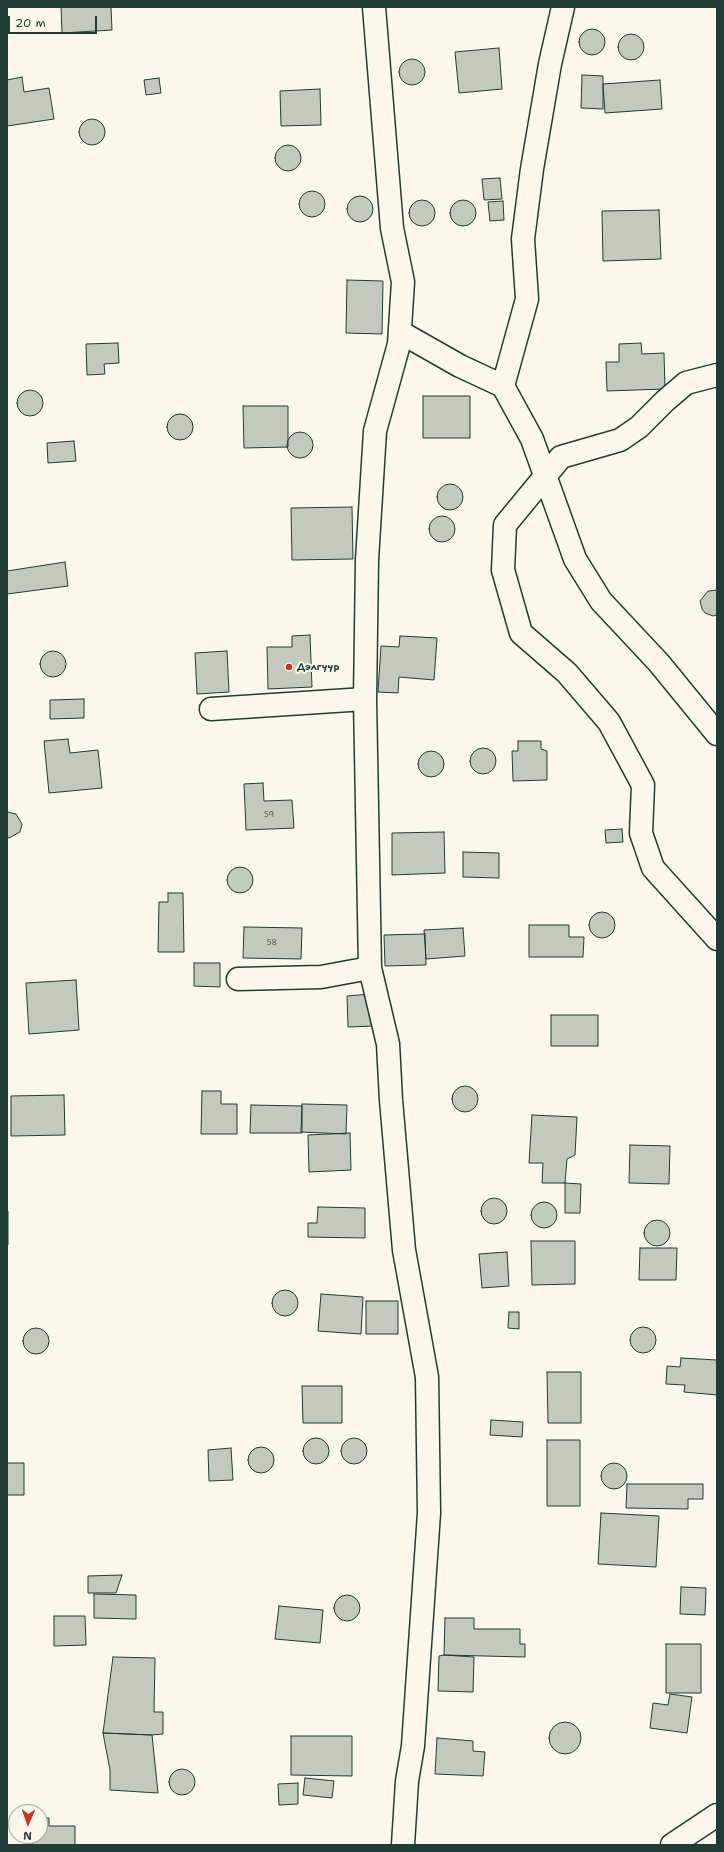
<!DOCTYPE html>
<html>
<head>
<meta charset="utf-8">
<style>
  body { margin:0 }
  #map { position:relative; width:724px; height:1852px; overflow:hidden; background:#fbf7ec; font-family:"Shantell Sans",sans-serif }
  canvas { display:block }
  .frame { position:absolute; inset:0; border:8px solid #1f3d34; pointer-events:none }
  .north { position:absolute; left:8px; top:1804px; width:40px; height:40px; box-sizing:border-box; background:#fbf7ec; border:1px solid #a3ada2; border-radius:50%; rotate:182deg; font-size:11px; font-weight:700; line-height:16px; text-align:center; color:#1f3d34 }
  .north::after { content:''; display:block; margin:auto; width:14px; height:18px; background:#c8321e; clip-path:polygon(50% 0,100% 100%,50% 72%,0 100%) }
  .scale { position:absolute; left:8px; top:16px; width:89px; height:18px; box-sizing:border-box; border:2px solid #1f3d34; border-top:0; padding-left:5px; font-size:12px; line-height:14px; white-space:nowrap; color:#1f3d34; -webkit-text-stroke:3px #fbf7ec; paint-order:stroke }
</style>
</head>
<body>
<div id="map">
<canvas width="724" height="1852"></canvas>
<div class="frame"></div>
<div class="north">N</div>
<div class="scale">20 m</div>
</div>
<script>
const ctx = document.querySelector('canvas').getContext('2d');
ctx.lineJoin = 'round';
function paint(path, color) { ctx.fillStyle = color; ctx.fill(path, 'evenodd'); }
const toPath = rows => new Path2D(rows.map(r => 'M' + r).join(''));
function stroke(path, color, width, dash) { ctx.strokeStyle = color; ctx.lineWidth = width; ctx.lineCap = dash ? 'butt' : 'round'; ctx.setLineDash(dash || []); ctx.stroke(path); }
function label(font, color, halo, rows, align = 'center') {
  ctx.font = font + ' "Shantell Sans",sans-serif'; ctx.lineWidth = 4; ctx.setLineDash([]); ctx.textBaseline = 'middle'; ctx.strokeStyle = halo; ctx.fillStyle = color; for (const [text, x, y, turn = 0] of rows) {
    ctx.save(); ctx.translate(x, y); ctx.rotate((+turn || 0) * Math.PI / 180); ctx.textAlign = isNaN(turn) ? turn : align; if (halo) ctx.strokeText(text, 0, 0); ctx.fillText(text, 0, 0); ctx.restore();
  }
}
const building = toPath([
  [61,7,111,7,112,30,62,33,61,7],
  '579 42a13 13 0 1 1 26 0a13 13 0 1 1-26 0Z',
  '618 47a13 13 0 1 1 26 0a13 13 0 1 1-26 0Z',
  [499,48,502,89,459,93,455,52,499,48],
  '399 72a13 13 0 1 1 26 0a13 13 0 1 1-26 0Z',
  [582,75,603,76,603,109,581,108,582,75],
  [22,77,24,92,49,88,54,119,7,126,7,80,22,77],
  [159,78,161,93,146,95,144,80,159,78],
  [660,80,662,109,605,113,603,84,660,80],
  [320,89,321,125,281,126,280,91,320,89],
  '79 132a13 13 0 1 1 26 0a13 13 0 1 1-26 0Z',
  '275 158a13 13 0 1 1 26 0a13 13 0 1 1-26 0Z',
  [500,178,502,199,484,200,482,179,500,178],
  '299 204a13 13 0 1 1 26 0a13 13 0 1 1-26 0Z',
  '347 209a13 13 0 1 1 26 0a13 13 0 1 1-26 0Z',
  '450 213a13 13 0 1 1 26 0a13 13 0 1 1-26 0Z',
  '409 213a13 13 0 1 1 26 0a13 13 0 1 1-26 0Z',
  [503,201,504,220,490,221,488,202,503,201],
  [659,210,661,259,603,261,602,211,659,210],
  [347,280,383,281,382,334,346,333,347,280],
  [118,343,119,363,104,364,105,374,87,375,86,344,118,343],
  [641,343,642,354,664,353,665,389,607,391,606,362,619,362,619,344,641,343],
  '17 403a13 13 0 1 1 26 0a13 13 0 1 1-26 0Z',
  [423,396,470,396,470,438,423,438,423,396],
  [243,406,288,406,288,447,244,448,243,406],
  '167 427a13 13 0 1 1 26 0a13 13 0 1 1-26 0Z',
  '287 445a13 13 0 1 1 26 0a13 13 0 1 1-26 0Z',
  [74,441,76,461,48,463,47,443,74,441],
  '437 497a13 13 0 1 1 26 0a13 13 0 1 1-26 0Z',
  [352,507,353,559,292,560,291,508,352,507],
  '429 529a13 13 0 1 1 26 0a13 13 0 1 1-26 0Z',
  [65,562,68,586,7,594,7,571,65,562],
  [717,590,717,615,713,616,705,613,702,609,700,601,708,591,717,590],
  [310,635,312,687,268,689,267,647,292,647,292,636,310,635],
  [400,636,437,638,434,680,399,677,398,693,378,692,381,646,399,647,400,636],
  [227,651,229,692,197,694,195,653,227,651],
  '40 664a13 13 0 1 1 26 0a13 13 0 1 1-26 0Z',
  [84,699,84,718,50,719,50,700,84,699],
  [68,739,70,753,98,750,102,788,49,793,44,741,68,739],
  [518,741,541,741,541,749,547,751,547,780,513,781,512,751,518,751,518,741],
  '470 761a13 13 0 1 1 26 0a13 13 0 1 1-26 0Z',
  '418 764a13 13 0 1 1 26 0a13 13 0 1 1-26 0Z',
  [263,783,264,801,292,800,294,828,246,830,244,784,263,783],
  [7,812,16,814,22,824,20,832,9,838,7,837,7,812],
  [622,829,623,842,606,843,605,830,622,829],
  [444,832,445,873,392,875,392,833,444,832],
  [463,852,499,853,499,878,463,877,463,852],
  '227 880a13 13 0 1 1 26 0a13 13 0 1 1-26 0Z',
  [168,893,183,893,184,952,158,952,159,902,168,902,168,893],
  '589 925a13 13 0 1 1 26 0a13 13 0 1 1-26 0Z',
  [529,925,569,925,569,937,584,937,583,957,529,957,529,925],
  [244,927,302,928,301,959,243,958,244,927],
  [463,928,465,956,426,959,424,930,463,928],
  [425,934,426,965,385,966,384,935,425,934],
  [194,963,220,963,220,987,194,986,194,963],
  [76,980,79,1030,29,1034,26,983,76,980],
  [371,994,373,1026,348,1027,347,996,371,994],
  [551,1015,598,1015,598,1046,551,1046,551,1015],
  '452 1099a13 13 0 1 1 26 0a13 13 0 1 1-26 0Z',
  [202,1091,221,1091,221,1104,237,1104,237,1134,201,1134,202,1091],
  [64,1095,65,1135,11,1136,11,1096,64,1095],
  [302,1104,347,1105,346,1134,301,1132,302,1104],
  [251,1105,302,1106,302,1133,250,1133,251,1105],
  [532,1115,577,1117,575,1155,567,1159,565,1183,542,1183,543,1163,529,1163,532,1115],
  [350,1133,351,1170,309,1172,308,1135,350,1133],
  [630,1145,670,1146,669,1184,629,1183,630,1145],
  [565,1183,581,1184,580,1213,565,1213,565,1183],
  '481 1211a13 13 0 1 1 26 0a13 13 0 1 1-26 0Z',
  '531 1215a13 13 0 1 1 26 0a13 13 0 1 1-26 0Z',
  [318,1207,365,1208,365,1238,308,1237,308,1223,317,1223,318,1207],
  [7,1211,8,1211,8,1245,7,1245,7,1211],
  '644 1233a13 13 0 1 1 26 0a13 13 0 1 1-26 0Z',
  [531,1241,575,1241,575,1284,532,1285,531,1241],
  [640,1248,677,1248,676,1280,639,1280,640,1248],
  [507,1252,509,1286,482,1288,479,1254,507,1252],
  '272 1303a13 13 0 1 1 26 0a13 13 0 1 1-26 0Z',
  [321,1294,363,1297,361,1334,318,1331,321,1294],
  [366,1301,398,1301,398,1334,366,1334,366,1301],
  [509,1312,519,1312,519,1329,508,1328,509,1312],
  '630 1340a13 13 0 1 1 26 0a13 13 0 1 1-26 0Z',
  '23 1341a13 13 0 1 1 26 0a13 13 0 1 1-26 0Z',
  [681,1358,717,1360,717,1395,684,1392,685,1385,666,1384,667,1366,680,1367,681,1358],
  [547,1372,581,1372,581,1423,548,1423,547,1372],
  [302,1386,342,1386,342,1423,303,1423,302,1386],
  [491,1420,523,1422,522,1437,490,1435,491,1420],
  '303 1451a13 13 0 1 1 26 0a13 13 0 1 1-26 0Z',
  '341 1451a13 13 0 1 1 26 0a13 13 0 1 1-26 0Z',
  [547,1440,580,1440,580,1506,547,1506,547,1440],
  '248 1460a13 13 0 1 1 26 0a13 13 0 1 1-26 0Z',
  [231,1448,233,1480,209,1481,208,1450,231,1448],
  [7,1463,24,1463,24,1495,7,1495,7,1463],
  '601 1476a13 13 0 1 1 26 0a13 13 0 1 1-26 0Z',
  [627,1484,703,1484,703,1499,688,1499,688,1509,626,1508,627,1484],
  [601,1513,659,1516,656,1567,598,1564,601,1513],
  [122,1575,116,1593,88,1593,88,1576,122,1575],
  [681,1587,706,1588,705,1615,680,1614,681,1587],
  [94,1594,136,1595,136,1619,94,1618,94,1594],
  '334 1608a13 13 0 1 1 26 0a13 13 0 1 1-26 0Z',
  [279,1606,323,1610,320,1643,275,1639,279,1606],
  [54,1616,85,1616,86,1645,54,1646,54,1616],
  [445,1618,474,1618,474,1629,520,1629,520,1644,525,1644,525,1657,444,1655,445,1618],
  [666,1644,701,1644,701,1693,666,1693,666,1644],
  [444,1655,474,1657,473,1692,438,1691,439,1656,444,1655],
  [113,1657,155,1658,154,1712,163,1712,163,1734,152,1735,103,1733,113,1657],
  [670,1694,692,1697,687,1733,650,1728,653,1703,668,1705,670,1694],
  '549 1738a16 16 0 1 1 32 0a16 16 0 1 1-32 0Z',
  [103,1733,152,1735,158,1793,110,1790,110,1770,103,1733],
  [291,1736,352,1736,352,1776,291,1775,291,1736],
  [437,1738,473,1741,473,1751,485,1752,483,1776,435,1774,437,1738],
  '169 1782a13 13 0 1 1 26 0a13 13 0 1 1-26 0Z',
  [305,1778,334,1781,332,1798,303,1795,305,1778],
  [298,1783,298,1804,279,1805,278,1784,298,1783],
  [40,1818,49,1818,49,1826,75,1826,75,1845,32,1845,32,1836,40,1836,40,1818]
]);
paint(building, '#c4c9be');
stroke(building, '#1f3d34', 1);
const minor = toPath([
  [374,7,392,228,403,282,399,344,375,431,367,560,365,699,370,968,388,1044,391,1100,404,1250,427,1377,429,1513,413,1746,407,1781,403,1845],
  [400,332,460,366,503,386,532,439,575,559,601,601,659,663,717,734],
  [717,375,686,383,665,401,639,427,620,440,561,457,505,525,503,570,521,633,567,673,609,722,643,785,641,833,653,868,717,939],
  [503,386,527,299,523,239,532,169,550,64,563,7],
  [211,709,365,699],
  [238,979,321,977,370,968],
  [672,1845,717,1815]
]);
stroke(minor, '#1f3d34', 25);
stroke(minor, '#fbf7ec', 22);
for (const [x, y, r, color] of [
  [289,667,4,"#c8321e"]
]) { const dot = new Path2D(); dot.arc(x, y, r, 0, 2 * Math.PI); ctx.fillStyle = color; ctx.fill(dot); stroke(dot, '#fbf7ec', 1.5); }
label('8px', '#486056', null, [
  ["59",269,815],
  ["58",272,943]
]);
label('bold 10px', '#1f3d34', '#fbf7ec', [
  ["Дэлгүүр",297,667]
], 'left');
</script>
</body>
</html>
